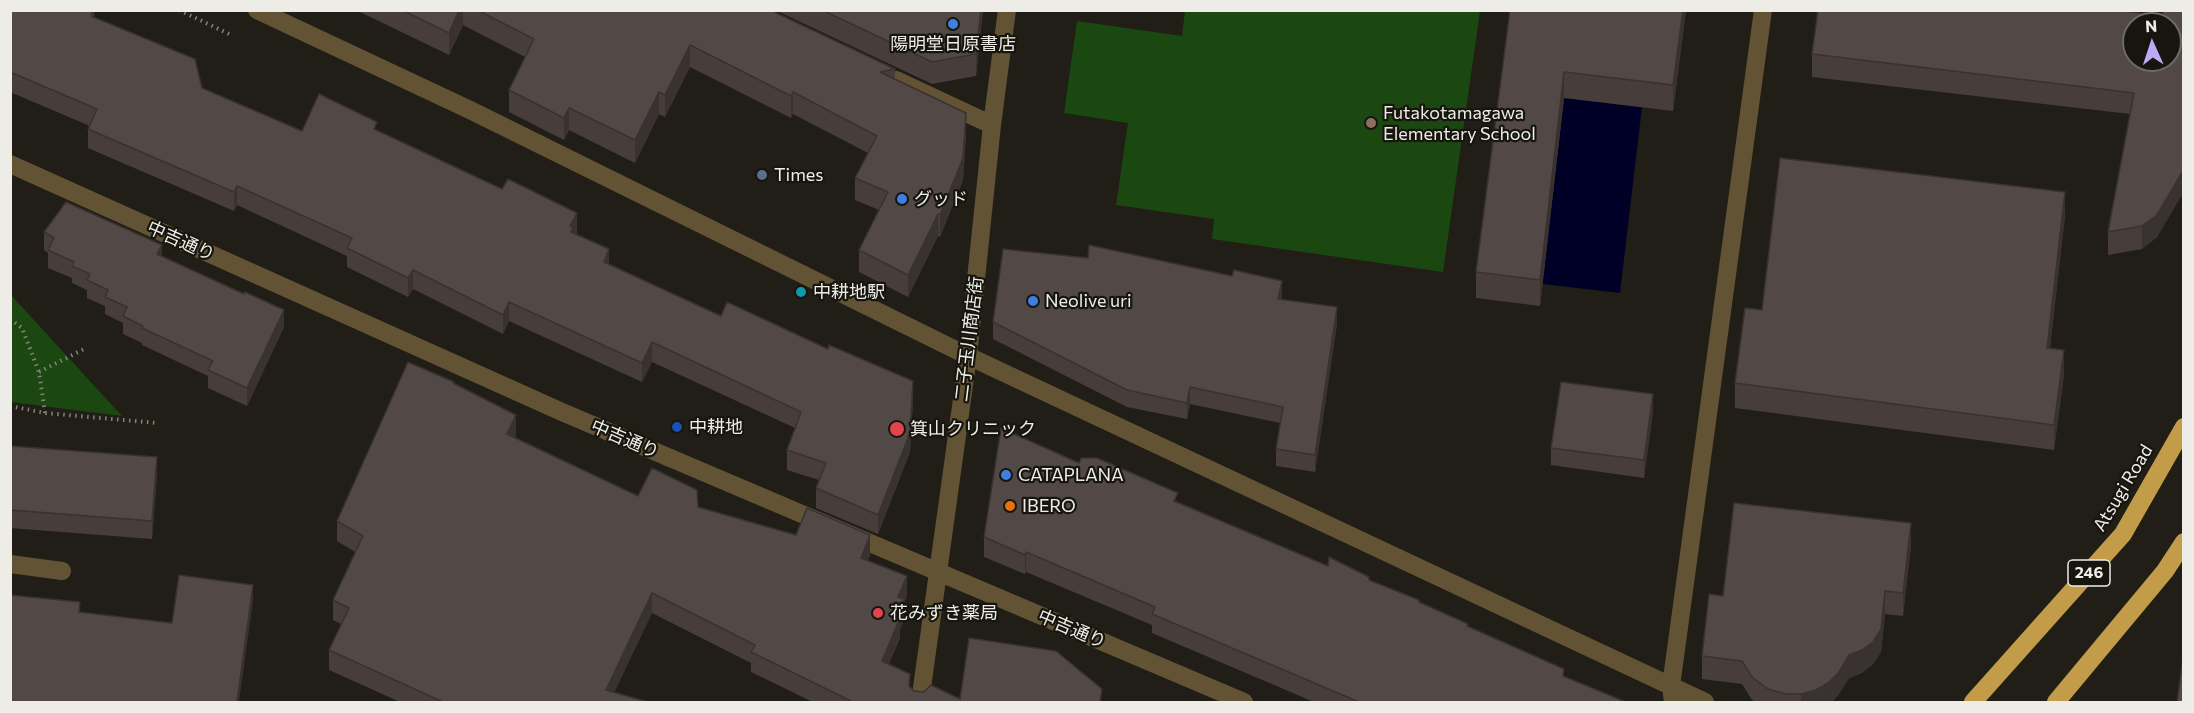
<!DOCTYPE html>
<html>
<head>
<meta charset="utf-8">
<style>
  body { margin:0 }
  #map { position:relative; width:2194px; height:713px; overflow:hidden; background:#201e16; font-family:Commissioner,sans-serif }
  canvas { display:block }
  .frame { position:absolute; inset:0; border:12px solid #edece7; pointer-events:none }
  .north { position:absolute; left:2122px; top:12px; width:60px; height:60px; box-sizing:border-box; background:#16150e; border:2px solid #6c6b65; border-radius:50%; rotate:357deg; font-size:16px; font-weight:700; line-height:24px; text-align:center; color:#edece7 }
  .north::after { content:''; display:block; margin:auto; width:21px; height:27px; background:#bda9f5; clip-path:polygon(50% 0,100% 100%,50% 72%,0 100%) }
</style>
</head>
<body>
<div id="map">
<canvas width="2194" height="713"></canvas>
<div class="frame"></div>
<div class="north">N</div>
</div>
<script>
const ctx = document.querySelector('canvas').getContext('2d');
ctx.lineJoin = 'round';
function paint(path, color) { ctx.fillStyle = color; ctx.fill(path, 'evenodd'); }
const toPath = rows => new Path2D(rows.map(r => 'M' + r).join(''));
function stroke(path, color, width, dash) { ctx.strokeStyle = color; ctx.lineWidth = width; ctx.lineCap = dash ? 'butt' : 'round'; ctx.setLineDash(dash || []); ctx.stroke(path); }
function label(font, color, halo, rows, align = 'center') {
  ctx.font = font + ' Commissioner,"Noto Sans JP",sans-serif'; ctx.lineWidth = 4.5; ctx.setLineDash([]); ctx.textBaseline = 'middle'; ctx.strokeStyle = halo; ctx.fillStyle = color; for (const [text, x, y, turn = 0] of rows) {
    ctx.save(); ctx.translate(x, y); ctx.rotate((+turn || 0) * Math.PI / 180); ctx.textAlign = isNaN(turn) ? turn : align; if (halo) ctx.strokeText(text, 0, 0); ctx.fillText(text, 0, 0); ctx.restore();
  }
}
paint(toPath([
  [1185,11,1480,11,1443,272,1212,239,1214,219,1116,205,1128,123,1064,113,1077,21,1182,36],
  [11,295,122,416,11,402]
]), '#1b4810');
paint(toPath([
  [1564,98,1642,107,1620,293,1542,284]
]), '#000026');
stroke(toPath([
  [179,10,229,34],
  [10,319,22,328,39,372,45,413],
  [39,372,86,348],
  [10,406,45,413,157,423]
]), '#84837c', 4, [1.5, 4.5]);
stroke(toPath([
  [257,10,470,110,968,356,1705,702],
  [896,80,992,125],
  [10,164,562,412,1244,702],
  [10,564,62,571],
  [920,702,968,356,992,125,1007,10],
  [1673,702,1671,686,1763,10]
]), '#625334', 18);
stroke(toPath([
  [1973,702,2123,534,2184,427],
  [2056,702,2165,571,2184,542]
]), '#c29c48', 18);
paint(toPath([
  [10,10,94,10,94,17,202,88,302,131,377,130,577,233,576,234,609,264,721,316,913,400,910,452,878,534,816,508,816,488,819,480,787,470,787,450,795,428,652,362,642,382,509,321,503,334,413,289,408,297,347,267,347,256,237,205,234,211,88,148,88,129,90,126,10,92],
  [356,10,770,10,895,69,895,79,966,135,963,180,940,237,938,236,908,297,859,272,859,250,879,210,855,200,855,178,868,153,793,114,791,118,690,67,665,117,659,114,635,163,569,130,564,140,509,112,509,90,525,57,463,25,449,55],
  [775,10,983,10,976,76,932,84],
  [1510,10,1686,10,1673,111,1564,98,1540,306,1476,298,1476,272],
  [2184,10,2184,191,2157,237,2142,249,2108,255,2108,232,2130,114,1812,77,1812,54,2163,16],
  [2065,216,2050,348,2064,375,2054,450,1735,408,1735,383,1762,310],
  [44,232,162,256,284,327,247,406,208,388,208,376,142,345,142,343,123,334,123,323,105,314,105,306,87,298,87,290,72,283,72,278,48,268,48,253,44,250],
  [1282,298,1282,300,1337,324,1315,472,1276,466,1276,449,1280,423,1190,404,1187,419,1127,407,993,339,993,322],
  [454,384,516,435,515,438,638,496,698,507,796,535,870,555,868,560,907,596,904,603,904,620,900,629,900,638,889,664,914,691,960,699,1102,702,813,702,751,672,751,663,652,613,614,692,648,702,400,702,329,670,329,650,341,624,333,620,333,600,355,552,337,541,337,521],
  [1653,412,1644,478,1551,465,1551,448],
  [10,446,157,474,152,539,10,528],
  [1079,463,1178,502,1328,566,1369,580,1419,603,1468,626,1564,676,1626,702,1314,702,1152,633,1152,625,1026,572,1025,574,984,557,984,537],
  [1911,546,1903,616,1885,614,1881,652,1873,664,1862,673,1849,678,1839,694,1832,702,1756,702,1752,700,1742,684,1702,679,1702,656,1723,596]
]), '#473e3b');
paint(toPath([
  [459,10,463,10,463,25,449,55,449,33],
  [981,10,983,10,976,76,976,54],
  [1683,10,1686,10,1673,111,1673,85],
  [690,45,690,67,665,117,665,95],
  [1564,72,1564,98,1540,306,1540,280],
  [659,92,659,114,635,163,635,140],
  [793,92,793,114,791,118,791,96],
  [569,108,569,130,564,140,564,118],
  [966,113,966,135,963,180,940,237,940,215],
  [2184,169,2184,191,2157,237,2142,249,2142,226],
  [237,186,237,205,234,211,234,192],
  [2065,192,2065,216,2047,373,2047,348],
  [577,213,577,233,573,241,570,226],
  [938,214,938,236,908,297,908,275],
  [162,245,162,262,157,254],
  [609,249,609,269,604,262],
  [413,270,413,289,408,297,408,278],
  [1282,281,1282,298,1278,316,1278,299],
  [509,302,509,321,503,334,503,315],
  [1337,307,1337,324,1315,472,1315,455],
  [284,310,284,327,247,406,247,388],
  [652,342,652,362,642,382,642,363],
  [2064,350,2064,375,2054,450,2054,425],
  [913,381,913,400,910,452,878,534,878,515],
  [1190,387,1190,404,1187,419,1187,403],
  [1653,394,1653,412,1644,478,1644,460],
  [516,415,516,435,507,454,507,434],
  [157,457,157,474,152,539,152,521],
  [1911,523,1911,546,1903,616,1903,593],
  [870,535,870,555,861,578,861,558],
  [1026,552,1026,572,1025,574,1025,555],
  [907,576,907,596,904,603,904,620,900,629,900,638,882,681,882,661,898,597],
  [253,585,253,601,239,702,237,702],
  [1885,591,1885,614,1881,652,1873,664,1862,673,1849,678,1839,694,1832,702,1801,702,1801,694,1849,655],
  [652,593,652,613,610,702,606,690]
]), '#393230');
const building = toPath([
  [10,10,93,10,91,16,195,59,202,88,302,131,319,94,377,122,374,129,502,189,508,179,577,213,570,226,573,228,571,232,609,249,604,262,721,316,727,302,828,349,829,345,913,381,910,433,878,515,816,488,826,463,787,450,801,412,652,342,642,363,509,302,503,315,413,270,408,278,347,248,352,238,237,186,234,192,88,129,97,109,10,72,10,10],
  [402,10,459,10,449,33,402,10],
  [477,10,770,10,895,69,880,72,966,113,963,158,940,215,938,214,908,275,859,250,888,192,855,178,877,136,793,92,791,96,690,45,665,95,659,92,635,140,569,108,564,118,509,90,534,39,477,10],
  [822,10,981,10,976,54,932,62,822,10],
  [1510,10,1683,10,1673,85,1564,72,1540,280,1476,272,1510,10],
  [1818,10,2116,10,2163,16,2163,10,2184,10,2184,169,2157,215,2142,226,2108,232,2134,93,1812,54,1818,10],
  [2134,24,2170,24,2170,60,2134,60,2134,24],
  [1780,158,2065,192,2047,348,2064,350,2054,425,1735,383,1745,308,1762,310,1780,158],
  [66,202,162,245,157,254,244,294,245,292,284,310,247,388,208,370,213,361,142,328,143,326,123,316,127,307,105,297,108,290,87,280,90,274,72,266,74,262,48,250,54,238,44,232,66,202],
  [1089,245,1232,276,1234,270,1282,281,1278,299,1337,307,1315,455,1276,449,1283,407,1190,387,1187,403,1127,390,993,322,1003,249,1088,258,1089,245],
  [408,362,454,382,453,383,516,415,507,434,638,496,652,468,697,490,698,507,796,535,807,508,870,535,861,558,907,576,898,597,904,599,896,617,900,618,882,661,910,674,909,686,914,691,924,692,931,685,960,699,969,638,1056,651,1102,689,1100,702,853,702,751,652,755,645,652,593,606,690,648,702,443,702,329,650,349,608,333,600,363,536,337,521,408,362],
  [1561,382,1653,394,1644,460,1551,448,1561,382],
  [1001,428,1079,463,1081,458,1097,458,1178,493,1174,501,1328,566,1329,557,1369,577,1369,580,1419,600,1419,602,1468,624,1467,626,1564,669,1563,676,1626,702,1359,702,1152,614,1155,607,1026,552,1025,555,984,537,1001,428],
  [10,446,157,457,152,521,10,510,10,446],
  [1734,503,1911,523,1903,593,1885,591,1881,629,1873,642,1862,650,1849,655,1839,672,1828,683,1816,690,1801,694,1786,694,1768,689,1752,677,1742,661,1702,656,1709,594,1723,596,1734,503],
  [179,575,253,585,237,702,10,702,10,595,80,602,79,612,172,623,179,575],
  [2184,652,2184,702,2177,702,2184,652]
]);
paint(building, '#524845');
stroke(building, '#393230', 1.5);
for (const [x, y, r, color] of [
  [953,24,6,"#3f7fe0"],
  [1371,123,6,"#8d6e63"],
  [762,175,6,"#5c6f8a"],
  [902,199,6,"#3f7fe0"],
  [801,292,6,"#0f9aa8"],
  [1033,301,6,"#3f7fe0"],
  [677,427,6,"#1a4fb4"],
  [897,429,8,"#e0444e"],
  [1006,475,6,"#3f7fe0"],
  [1010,506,6,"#e8710a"],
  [878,613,6,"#e0444e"]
]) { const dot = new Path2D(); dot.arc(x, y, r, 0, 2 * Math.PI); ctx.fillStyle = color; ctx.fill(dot); stroke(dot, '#16150e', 2); }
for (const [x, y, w] of [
  [2089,573,42]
]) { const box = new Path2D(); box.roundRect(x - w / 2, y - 13, w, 26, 4.5); ctx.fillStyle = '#16150e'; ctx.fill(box); stroke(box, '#edece7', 1.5); }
label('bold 16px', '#edece7', null, [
  ["246",2089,573]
]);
label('18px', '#edece7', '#16150e', [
  ["陽明堂日原書店",953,44,"center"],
  ["Futakotamagawa",1383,113],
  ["Elementary School",1383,134],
  ["Times",774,175],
  ["グッド",914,199],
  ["中耕地駅",813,292],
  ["Neolive uri",1045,301],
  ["中耕地",689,427],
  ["箕山クリニック",910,429],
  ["CATAPLANA",1018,475],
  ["IBERO",1022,506],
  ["花みずき薬局",890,613]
], 'left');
label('18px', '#edece7', '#16150e', [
  ["中吉通り",181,241,24],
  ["二子玉川商店街",969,339,-83],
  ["中吉通り",625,439,23],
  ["Atsugi Road",2123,488,-59],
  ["中吉通り",1072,629,23]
]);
</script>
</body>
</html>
